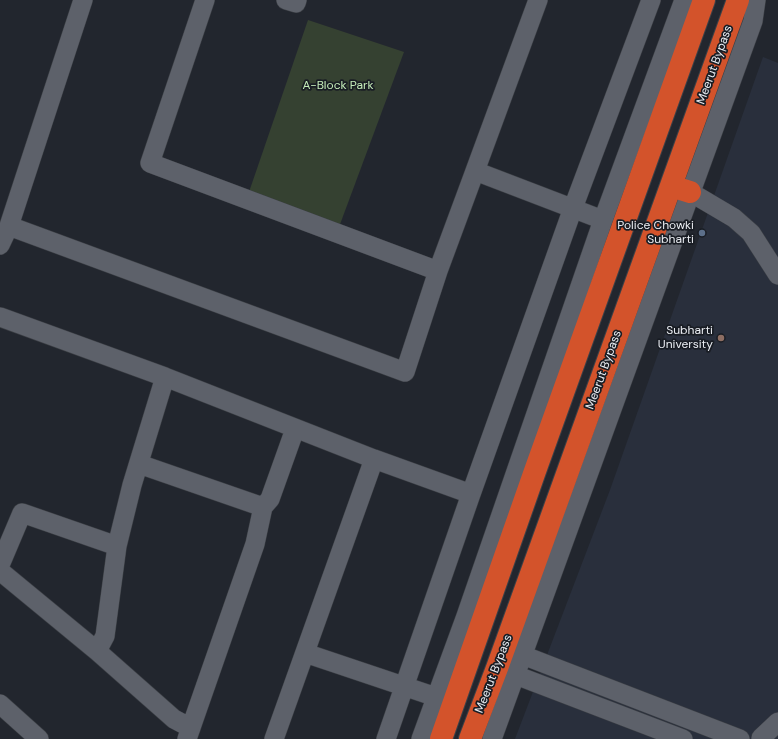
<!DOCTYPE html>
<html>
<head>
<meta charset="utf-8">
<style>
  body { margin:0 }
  canvas { display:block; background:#22262e }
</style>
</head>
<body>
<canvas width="778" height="739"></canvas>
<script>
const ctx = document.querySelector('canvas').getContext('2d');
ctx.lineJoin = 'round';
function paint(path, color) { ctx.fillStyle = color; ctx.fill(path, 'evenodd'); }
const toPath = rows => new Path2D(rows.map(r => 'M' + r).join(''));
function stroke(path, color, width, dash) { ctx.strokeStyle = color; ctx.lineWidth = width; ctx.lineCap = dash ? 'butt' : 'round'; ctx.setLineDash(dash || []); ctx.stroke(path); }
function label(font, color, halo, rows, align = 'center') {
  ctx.font = font + ' "DM Sans",sans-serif'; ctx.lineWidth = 3.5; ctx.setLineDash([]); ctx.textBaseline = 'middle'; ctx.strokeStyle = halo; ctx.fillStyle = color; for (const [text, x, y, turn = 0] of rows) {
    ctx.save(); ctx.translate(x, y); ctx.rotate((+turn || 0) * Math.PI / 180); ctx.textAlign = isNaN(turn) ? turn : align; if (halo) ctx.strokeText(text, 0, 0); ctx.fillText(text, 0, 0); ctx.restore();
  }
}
paint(toPath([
  [763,57,778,63,778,739,515,739,610,490]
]), '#292f3c');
paint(toPath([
  [308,20,404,52,339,227,249,192]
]), '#354131');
const minor = toPath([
  [83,0,9,226,405,372,438,271,475,171,603,220],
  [205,0,150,163,438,271],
  [286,0,296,3,297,0],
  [475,171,538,0],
  [690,192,734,218,751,233,778,275],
  [0,245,9,226],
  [0,317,165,377],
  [139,464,263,507],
  [0,565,22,513,117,546],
  [0,571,97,651,174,719,191,728],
  [97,651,105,636,117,546,132,485,165,377,374,459,471,494,573,208,651,0],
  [512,651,740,739],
  [305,653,448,701],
  [505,671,683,739],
  [0,704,39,739],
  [761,738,778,722],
  [187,739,255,544,263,507,270,499,295,429],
  [274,739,374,459],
  [386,739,471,494],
  [421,739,466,616,603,220,684,0],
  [492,739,753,21,756,0]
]);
const highway = toPath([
  [671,186,690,192],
  [441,739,535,471,704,0],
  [470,739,497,668,738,0]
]);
stroke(minor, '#3d4046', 20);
stroke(highway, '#3d4046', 24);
stroke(minor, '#5d616a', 19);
stroke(highway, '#d3532b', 22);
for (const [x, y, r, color] of [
  [702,233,4,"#5c6f8a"],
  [721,338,4,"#8d6e63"]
]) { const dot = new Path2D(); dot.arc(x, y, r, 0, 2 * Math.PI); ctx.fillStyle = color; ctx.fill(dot); stroke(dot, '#191d24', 1.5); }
label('12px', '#eaedf2', '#191d24', [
  ["Meerut Bypass",715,65,-70],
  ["Meerut Bypass",604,370,-70],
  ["Meerut Bypass",494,674,-69]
]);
label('12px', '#c4ebb8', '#191d24', [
  ["A-Block Park",338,86]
]);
label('12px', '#eaedf2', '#191d24', [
  ["Police Chowki",694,226],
  ["Subharti",694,240],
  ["Subharti",713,331],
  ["University",713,345]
], 'right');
</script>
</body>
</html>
